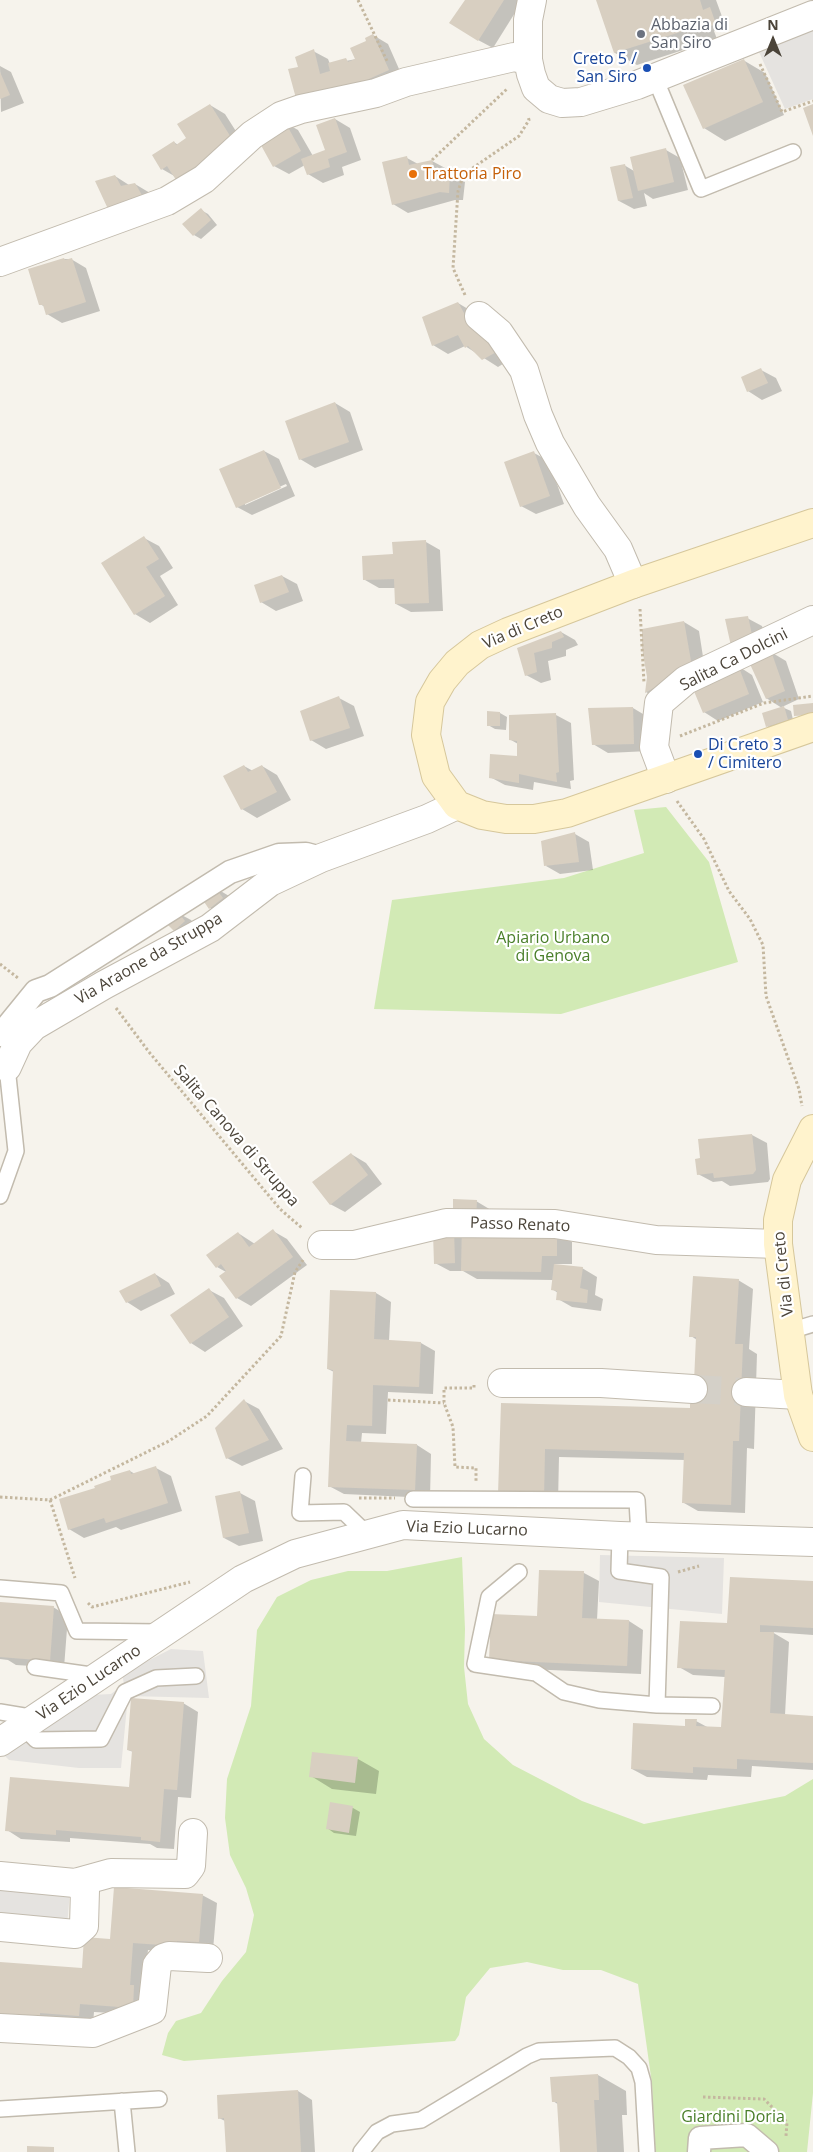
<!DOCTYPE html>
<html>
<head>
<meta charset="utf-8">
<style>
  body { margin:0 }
  #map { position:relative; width:813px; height:2152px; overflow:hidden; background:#f6f3ec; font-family:"Open Sans",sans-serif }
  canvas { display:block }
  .north { position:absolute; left:748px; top:15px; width:50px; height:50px; -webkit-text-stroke:4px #fff; paint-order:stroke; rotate:0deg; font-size:14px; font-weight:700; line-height:20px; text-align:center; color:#4b4439 }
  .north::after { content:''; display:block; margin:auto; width:18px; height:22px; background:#4b4439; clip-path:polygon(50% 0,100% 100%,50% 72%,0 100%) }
</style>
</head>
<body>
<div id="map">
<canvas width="813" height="2152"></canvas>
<div class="north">N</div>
</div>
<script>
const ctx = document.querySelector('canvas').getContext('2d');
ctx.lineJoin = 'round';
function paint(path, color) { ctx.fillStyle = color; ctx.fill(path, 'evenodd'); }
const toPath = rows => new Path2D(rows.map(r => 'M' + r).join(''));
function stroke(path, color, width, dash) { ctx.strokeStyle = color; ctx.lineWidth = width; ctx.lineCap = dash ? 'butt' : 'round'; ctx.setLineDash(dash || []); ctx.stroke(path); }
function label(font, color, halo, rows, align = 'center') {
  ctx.font = font + ' "Open Sans",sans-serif'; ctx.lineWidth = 4.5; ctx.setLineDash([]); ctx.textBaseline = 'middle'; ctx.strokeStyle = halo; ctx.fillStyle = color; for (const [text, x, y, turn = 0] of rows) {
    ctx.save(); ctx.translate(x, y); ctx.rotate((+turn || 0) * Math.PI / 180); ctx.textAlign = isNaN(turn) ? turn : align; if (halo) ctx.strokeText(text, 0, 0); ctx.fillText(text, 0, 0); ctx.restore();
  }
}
paint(toPath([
  [666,807,709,862,738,962,561,1014,374,1009,392,900,564,878,644,853,634,810],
  [462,1557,465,1629,464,1667,468,1704,484,1739,513,1765,582,1801,644,1824,785,1796,813,1779,813,2093,807,2152,655,2152,652,2084,638,1984,601,1970,563,1970,527,1962,490,1968,466,1997,459,2035,455,2041,184,2061,162,2055,168,2033,176,2021,201,2013,222,1981,246,1952,254,1915,246,1888,230,1855,225,1818,227,1779,251,1706,257,1630,277,1597,311,1580,348,1571,387,1571]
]), '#d2eab5');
paint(toPath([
  [813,28,813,99,785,109,759,52],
  [600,1555,724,1558,722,1614,599,1602],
  [171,1649,203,1651,209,1698,128,1696,121,1768,79,1768,9,1760,2,1753,92,1695,111,1694,124,1684,122,1674],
  [0,1885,70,1891,67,1926,0,1920]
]), '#e5e3e0');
paint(toPath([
  [466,0,523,0,493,48,478,40],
  [600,0,716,0,724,22,721,23,722,28,714,31,717,39,637,65,615,53],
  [373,35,388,44,403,78,357,99,300,68,313,51,328,59,330,64,356,59],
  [743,60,765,73,784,115,725,141,704,128],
  [0,66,11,72,24,103,1,112],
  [210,105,225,114,246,147,176,177,162,169,174,142,178,145,188,139],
  [335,119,350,128,361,160,342,167,344,175,323,183,308,174,305,165,289,174,274,166,284,122,298,130,313,156,326,151],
  [666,150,680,158,688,190,653,199,644,193,647,206,634,209,619,201,624,165,634,171],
  [407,158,418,164,432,161,447,169,448,174,465,182,463,200,455,200,408,213,393,204],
  [115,176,129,185,135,184,150,193,109,208],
  [201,210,208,214,217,225,201,239,194,235],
  [64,259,71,259,86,268,100,311,62,323,47,314,45,307,40,304],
  [458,303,473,312,511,359,498,367,465,346,448,354,433,345],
  [761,370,776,378,782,391,762,400,748,391],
  [335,403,350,412,363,450,315,468,300,459],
  [264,451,279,459,295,496,252,515,237,507],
  [286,484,287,486,245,505,245,502],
  [534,453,549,461,564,504,536,514,521,506],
  [144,538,159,546,173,568,160,576,178,605,150,623,135,614],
  [426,542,440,550,443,611,411,612,396,604,396,588,379,588,365,580,394,556],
  [282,576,297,584,303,601,276,611,261,602],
  [747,618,762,626,767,643,726,620],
  [684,622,699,631,706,676,661,701,646,692,649,677,644,630],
  [561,632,575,640,578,645,566,650,566,656,548,661,551,680,541,683,526,675,519,648],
  [771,652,786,661,799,699,782,707,791,711,794,724,774,730,767,726,782,708,766,698],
  [738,666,752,675,763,702,718,721,704,712],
  [339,698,354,706,364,736,326,749,311,740],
  [633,708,648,717,649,751,608,753,593,744],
  [500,713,507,717,506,730,495,729,488,725],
  [556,715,571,723,574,780,570,781,571,789,534,782,533,790,505,785,490,777,518,757,518,744,511,740],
  [244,766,253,771,262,766,277,775,291,800,257,818,242,809,225,777],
  [575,834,589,842,593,870,560,874,546,866],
  [214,887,229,896,237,907,224,916,210,908],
  [176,912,191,920,199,930,189,939,175,930],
  [752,1135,767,1143,770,1179,768,1182,730,1186,722,1181,713,1182,698,1174],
  [351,1154,366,1163,382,1184,345,1212,330,1204],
  [476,1201,491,1210,557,1234,572,1242,572,1264,555,1264,555,1265,582,1268,597,1277,595,1295,603,1299,601,1311,572,1307,558,1299,558,1293,552,1289,553,1280,477,1279,463,1271,450,1271,435,1263,454,1233,463,1238,454,1210],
  [273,1231,287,1239,307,1265,251,1306,237,1298,226,1272,217,1267,238,1233,255,1244],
  [155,1274,169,1283,175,1294,141,1311,127,1302],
  [738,1280,753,1289,749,1349,757,1354,754,1449,747,1448,745,1513,698,1511,684,1503,685,1460,559,1457,558,1503,514,1502,502,1405,691,1409,694,1405,697,1340,691,1336],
  [209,1290,224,1298,243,1326,205,1352,191,1343],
  [331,1291,376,1293,391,1302,389,1341,421,1343,435,1351,433,1394,388,1392,386,1434,362,1433,361,1443,417,1445,431,1454,430,1498,344,1494,329,1486,334,1372,328,1369],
  [244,1401,259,1409,283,1449,242,1466,227,1458],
  [156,1468,171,1476,182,1511,121,1530,116,1527,84,1538,69,1529,96,1489,130,1471,135,1474],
  [240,1493,255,1501,263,1541,239,1546,224,1538],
  [540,1571,584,1573,599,1581,597,1620,629,1621,643,1630,641,1674,505,1668,490,1659,538,1617],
  [813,1583,813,1635,772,1632,789,1642,785,1715,813,1717,813,1770,752,1766,751,1777,708,1775,707,1780,647,1777,632,1769,696,1721,709,1728,722,1729,725,1677,693,1675,679,1667,728,1625],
  [0,1603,53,1607,68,1616,64,1668,16,1665,8,1660,0,1659],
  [183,1703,198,1712,191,1798,178,1797,174,1849,157,1848,150,1844,70,1838,70,1842,21,1839,7,1830,130,1788,133,1752,128,1750],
  [358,1759,379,1771,376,1794,332,1789,311,1776],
  [331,1804,353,1808,360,1812,356,1836,334,1833,327,1828],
  [202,1895,217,1903,213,1950,191,1954,148,1950,144,1992,147,2015,94,2012,93,2024,0,2018,0,1963,84,1969,111,1941],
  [598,2075,626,2091,627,2115,622,2115,624,2152,561,2152,559,2105,553,2101],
  [298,2091,312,2100,315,2152,227,2152,225,2121,219,2118]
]), '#0003');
paint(toPath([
  [465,0,504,0,478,41,449,23],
  [596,0,700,0,703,10,710,7,716,24,697,31,696,27,614,53],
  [373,34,389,70,342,91,297,102,288,69,298,67,295,57,314,49,320,74,330,71,328,63,346,58,348,62,355,59,350,48,366,41,365,38],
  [744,59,763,102,703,129,683,85],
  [0,72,10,95,0,99],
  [210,104,232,139,201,162,204,167,178,183,167,166,161,170,152,155,174,141,176,145,186,138,177,124],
  [813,104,813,136,803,108],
  [335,118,347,152,328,159,330,167,307,175,301,159,325,150,316,125],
  [284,120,301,151,273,167,257,138],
  [666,148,674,182,638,191,630,157],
  [407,156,409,165,432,160,435,172,450,173,449,193,440,192,392,205,382,162],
  [625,164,633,198,618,201,610,167],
  [115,175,121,186,135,183,143,197,108,209,95,181],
  [201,208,211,220,193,236,182,224],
  [64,258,65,260,72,258,86,302,46,315,43,305,39,305,28,269],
  [458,302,472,328,498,351,482,360,468,346,465,348,458,335,432,346,422,317],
  [761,368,768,383,747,392,741,377],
  [335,402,349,442,299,460,285,421],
  [264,450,281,488,236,508,219,469],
  [534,451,550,496,520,507,504,462],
  [144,536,159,559,146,567,165,596,134,615,101,563],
  [426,540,429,603,395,604,394,579,363,580,362,556,393,554,392,542],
  [282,575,289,592,260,603,254,585],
  [748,616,752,635,731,646,725,619],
  [684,621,692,667,684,670,645,693,647,677,642,648,642,629],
  [561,631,564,637,552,642,552,648,534,653,537,672,525,676,517,648],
  [771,651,785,691,766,699,749,662],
  [738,665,749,694,703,713,691,684],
  [339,696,350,728,310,741,300,711],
  [813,703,813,715,794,716,793,705],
  [784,706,788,720,766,727,762,713],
  [633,707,634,744,592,745,588,708],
  [487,711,500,712,500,726,487,726],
  [556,713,559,772,556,773,557,782,519,774,519,783,489,778,490,754,517,756,517,741,509,740,509,715],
  [244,765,248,772,262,765,277,792,241,810,223,776],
  [575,832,579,862,544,866,541,841],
  [214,886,223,898,209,909,200,896],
  [176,910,185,921,174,931,164,921],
  [752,1134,756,1170,753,1174,714,1178,713,1173,697,1175,695,1159,700,1158,698,1139],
  [351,1153,368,1175,330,1205,312,1182],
  [453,1199,477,1200,476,1220,446,1218,447,1208,453,1209],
  [462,1225,557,1233,557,1256,542,1256,541,1272,461,1271],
  [273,1229,293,1257,236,1299,219,1276,226,1271,221,1264,216,1268,206,1255,238,1232,249,1247],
  [454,1232,455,1263,434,1264,433,1233],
  [554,1264,583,1267,580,1288,588,1290,587,1303,556,1300,557,1291,551,1290],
  [155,1273,161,1286,126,1303,119,1291],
  [693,1276,739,1279,735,1344,743,1344,739,1441,733,1441,731,1505,682,1503,684,1453,545,1449,544,1495,498,1494,501,1403,690,1408,690,1404,693,1404,696,1337,689,1337],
  [209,1288,229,1317,190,1344,170,1315],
  [330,1290,376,1292,374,1339,421,1342,419,1387,373,1385,372,1426,347,1425,346,1441,417,1444,415,1490,328,1487,333,1370,327,1369],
  [244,1399,269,1440,226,1459,215,1428],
  [156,1466,168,1503,106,1523,104,1518,68,1530,59,1499,95,1488,94,1486,111,1480,110,1476,130,1470,131,1474],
  [240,1491,249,1533,223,1538,215,1496],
  [539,1570,584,1571,582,1618,629,1620,627,1666,489,1660,491,1614,537,1616],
  [730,1577,813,1581,813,1628,760,1625,760,1632,774,1632,770,1713,813,1716,813,1763,737,1759,737,1769,693,1767,693,1773,631,1769,633,1723,685,1726,685,1719,697,1719,696,1726,721,1727,725,1670,677,1668,680,1621,727,1623],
  [0,1602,54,1606,50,1661,0,1657],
  [131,1698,184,1702,177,1790,164,1789,160,1842,141,1840,141,1837,56,1830,56,1835,5,1831,10,1777,129,1787,132,1751,127,1750],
  [312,1752,358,1757,355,1783,309,1777],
  [330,1802,353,1806,349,1833,326,1829],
  [114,1887,203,1894,199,1942,177,1941,176,1946,133,1943,130,1985,134,1985,133,2008,80,2004,79,2016,40,2013,40,2018,0,2015,0,1962,82,1968,84,1937,110,1939],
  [598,2074,599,2100,594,2100,597,2152,560,2152,557,2102,552,2102,550,2077],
  [298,2090,301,2152,226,2152,224,2118,218,2119,217,2095],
  [27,2146,54,2147,54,2152,27,2152]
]), '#d8cfc1');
stroke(toPath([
  [693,1389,746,1392]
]), '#d4d0c8', 28, [28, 14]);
const service = toPath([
  [655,78,701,189,793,152],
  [0,1196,16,1151,7,1067],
  [790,1331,813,1324],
  [303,1476,300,1513,344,1512,368,1535],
  [413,1499,637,1500,639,1536],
  [620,1536,619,1571,661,1577,657,1705,712,1706],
  [519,1572,489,1597,475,1664,536,1673,564,1692,599,1700,657,1705],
  [0,1588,61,1593,77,1631,159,1632],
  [35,1667,98,1676],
  [0,1712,36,1718],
  [23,1727,36,1740,101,1739,125,1692,156,1678,196,1676],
  [122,2101,127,2152],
  [0,2109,159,2099],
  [361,2152,377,2132,392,2124,421,2120,527,2056,539,2051,615,2048,629,2057,639,2068,643,2082,647,2152]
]);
const pedestrian = toPath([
  [0,1035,36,991,50,986,230,872,279,855,306,854,321,858],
  [699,2152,700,2138,747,2135,767,2152]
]);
const minor = toPath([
  [532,0,528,20,528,60,531,74,536,88,549,99,562,103,581,102,637,85,813,15],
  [0,262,167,201,204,179,252,135,281,116,301,109,376,93,406,82,514,57,528,60],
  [479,316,499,333,524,370,538,415,550,443,587,506,618,549,633,584],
  [666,779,654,747,659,703,686,680,813,620],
  [7,1067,18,1043,34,1026,104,985,210,928,270,882,321,858,427,819,457,805],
  [322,1245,354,1245,446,1223,555,1224,656,1240,778,1244],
  [502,1383,601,1383,693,1389],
  [746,1392,798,1395],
  [0,1742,243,1579,295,1554,403,1525,620,1536,813,1542],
  [0,1876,75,1883,85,1890,84,1926,75,1934,0,1927],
  [75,1883,111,1873,185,1874,191,1866,193,1833],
  [0,2028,93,2033,152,2010,157,1965,163,1958,169,1956,208,1958]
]);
const secondary = toPath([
  [813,523,633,584,508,632,480,645,457,663,442,681,430,702,426,735,436,776,457,805,482,815,506,819,534,819,567,813,813,727],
  [813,1129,787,1180,778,1220,778,1244,798,1395,813,1437]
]);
stroke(service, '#c2bbae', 18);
stroke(pedestrian, '#c2bbae', 25);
stroke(minor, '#c2bbae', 30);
stroke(secondary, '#d6c79b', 30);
stroke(toPath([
  [358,0,388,63],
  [760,64,782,112,813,101],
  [432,160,508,88],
  [465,295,453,268,458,191,464,174,519,136,529,120,528,116],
  [640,609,644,683],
  [680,736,764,703,813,696],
  [677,801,704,839,729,891,750,919,763,945,766,996,799,1089,802,1106],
  [0,964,18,978],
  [116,1008,149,1052,280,1209,302,1228],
  [474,1385,474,1388,444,1388,444,1403,453,1427,455,1467,476,1468,476,1481],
  [388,1400,444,1403],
  [0,1497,50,1500,169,1441,207,1416,281,1336,295,1272,303,1260],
  [359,1498,395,1498],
  [50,1500,75,1578],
  [678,1572,699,1566],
  [88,1603,92,1607,190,1582],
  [703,2097,764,2099,787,2122,786,2136]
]), '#c4b79f', 3, [2.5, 2.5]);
stroke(service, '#fff', 15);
stroke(pedestrian, '#fff', 22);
stroke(minor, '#fff', 28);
stroke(secondary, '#fff3cd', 28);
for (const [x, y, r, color] of [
  [641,34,5,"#6b7280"],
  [647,68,5,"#1a4fb4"],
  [413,174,5,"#e8710a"],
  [698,754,5,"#1a4fb4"]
]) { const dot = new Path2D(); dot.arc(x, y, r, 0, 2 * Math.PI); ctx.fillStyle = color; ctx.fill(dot); stroke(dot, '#fff', 2); }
label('16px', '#5b616d', '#fff', [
  ["Abbazia di",651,25],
  ["San Siro",651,43]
], 'left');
label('16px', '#164399', '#fff', [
  ["Creto 5 /",637,59],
  ["San Siro",637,77],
  ["Di Creto 3",708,745,"left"],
  ["/ Cimitero",708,763,"left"]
], 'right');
label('16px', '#c56008', '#fff', [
  ["Trattoria Piro",423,174]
], 'left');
label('16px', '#4b4439', '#fff', [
  ["Via di Creto",523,628,-23],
  ["Salita Ca Dolcini",734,660,-27],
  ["Via Araone da Struppa",149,959,-30],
  ["Salita Canova di Struppa",236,1136,49],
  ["Passo Renato",520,1225,2],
  ["Via di Creto",784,1274,-96],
  ["Via Ezio Lucarno",467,1529,2],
  ["Via Ezio Lucarno",89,1683,-34]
]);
label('16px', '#4a7f2a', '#fff', [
  ["Apiario Urbano",553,938],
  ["di Genova",553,956],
  ["Giardini Doria",733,2117]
]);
</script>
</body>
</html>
